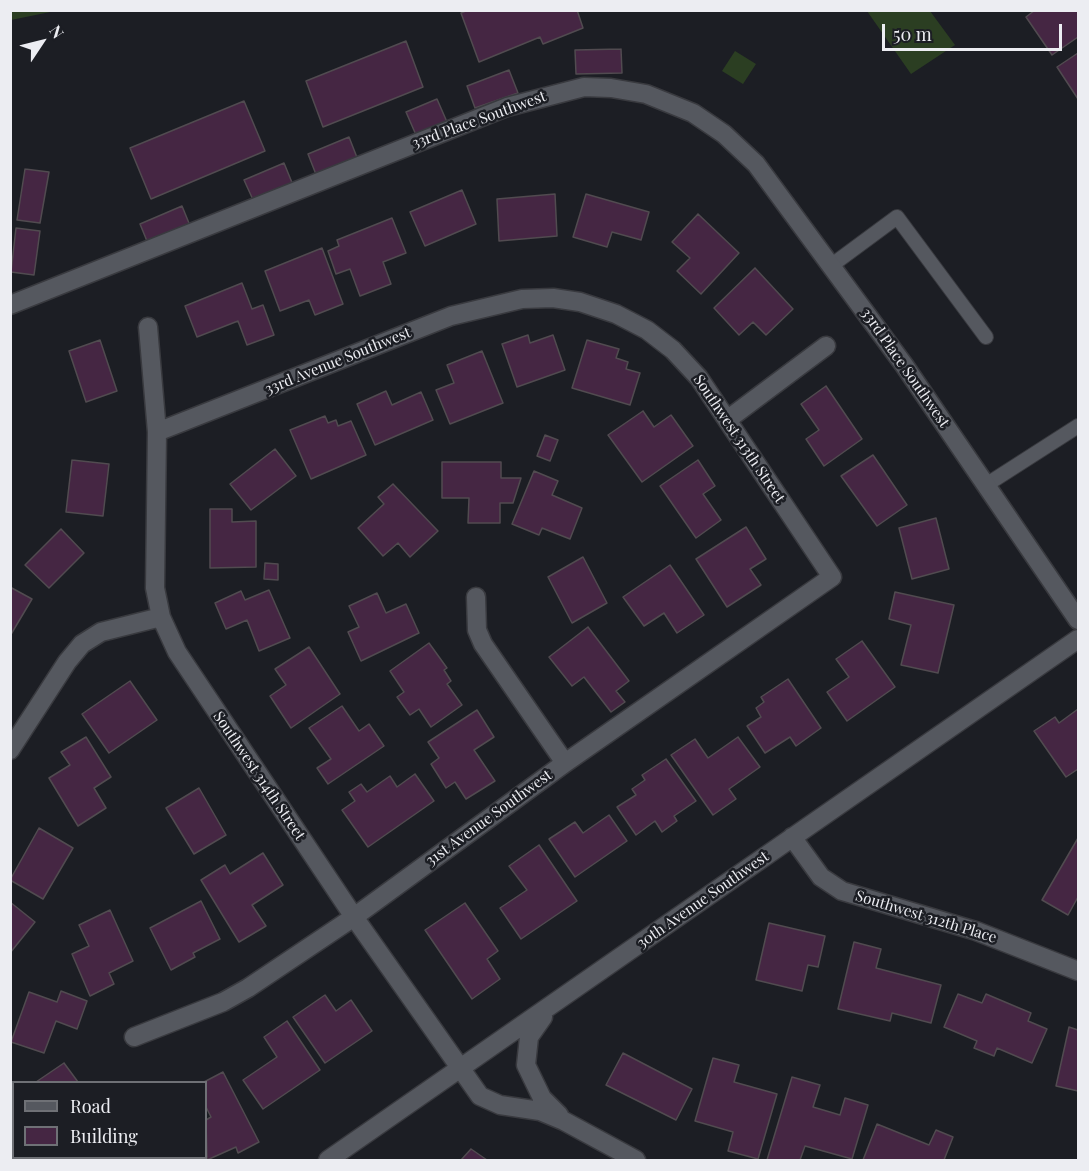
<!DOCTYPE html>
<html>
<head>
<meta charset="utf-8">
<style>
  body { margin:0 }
  #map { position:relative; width:1089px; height:1171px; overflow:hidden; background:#1c1e24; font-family:"Playfair Display",serif }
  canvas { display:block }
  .frame { position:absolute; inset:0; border:12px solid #ecedf2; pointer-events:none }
  .legend { position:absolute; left:12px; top:1081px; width:195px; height:78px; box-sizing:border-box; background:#1c1e24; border:2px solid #6f7176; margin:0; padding:8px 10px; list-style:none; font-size:18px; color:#ecedf2 }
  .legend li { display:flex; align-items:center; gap:12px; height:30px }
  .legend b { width:30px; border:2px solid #6f7176 }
  .north { position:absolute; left:12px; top:12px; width:60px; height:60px; -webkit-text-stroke:4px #1c1e24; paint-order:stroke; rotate:55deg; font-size:16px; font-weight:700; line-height:24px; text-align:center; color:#ecedf2 }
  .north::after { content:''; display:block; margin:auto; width:21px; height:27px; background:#ecedf2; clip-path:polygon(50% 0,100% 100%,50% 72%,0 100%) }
  .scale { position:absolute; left:882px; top:24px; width:180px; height:27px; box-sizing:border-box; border:3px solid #ecedf2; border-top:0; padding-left:8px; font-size:18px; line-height:21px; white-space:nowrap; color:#ecedf2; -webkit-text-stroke:4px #1c1e24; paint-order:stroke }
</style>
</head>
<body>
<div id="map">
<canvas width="1089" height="1171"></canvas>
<div class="frame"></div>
<ul class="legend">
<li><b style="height:8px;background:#55585f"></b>Road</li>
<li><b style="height:16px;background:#452643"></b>Building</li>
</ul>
<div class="north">N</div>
<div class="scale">50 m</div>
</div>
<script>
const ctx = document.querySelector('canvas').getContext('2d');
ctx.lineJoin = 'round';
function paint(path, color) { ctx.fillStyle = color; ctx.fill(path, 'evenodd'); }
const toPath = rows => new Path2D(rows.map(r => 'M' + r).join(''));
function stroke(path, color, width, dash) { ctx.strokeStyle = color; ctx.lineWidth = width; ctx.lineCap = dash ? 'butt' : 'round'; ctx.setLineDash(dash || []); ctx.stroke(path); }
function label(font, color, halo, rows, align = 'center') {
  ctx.font = font + ' "Playfair Display",serif'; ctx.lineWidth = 5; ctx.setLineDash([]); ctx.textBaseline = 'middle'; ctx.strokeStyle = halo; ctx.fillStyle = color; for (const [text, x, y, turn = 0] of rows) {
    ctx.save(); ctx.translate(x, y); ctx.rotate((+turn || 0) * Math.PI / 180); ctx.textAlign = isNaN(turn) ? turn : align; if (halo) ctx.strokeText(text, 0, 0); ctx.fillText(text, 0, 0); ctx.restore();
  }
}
paint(toPath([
  [11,10,55,10,55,11,11,20],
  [867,11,930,11,955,45,911,74],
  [735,51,756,64,743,84,722,71]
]), '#2b3e22');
const building = toPath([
  [468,10,577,10,583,28,543,44,540,37,479,62,461,13,468,10],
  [1035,10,1078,10,1078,37,1052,55,1026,17,1035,10],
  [406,41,423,87,323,127,306,81,406,41],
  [621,49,622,73,576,74,575,50,621,49],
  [1078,53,1078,99,1057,67,1078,53],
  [509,70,518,93,475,108,467,86,509,70],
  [437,99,447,122,416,135,406,112,437,99],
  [244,101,265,151,151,199,130,148,244,101],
  [349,137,358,160,317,177,308,154,349,137],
  [284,163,293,185,254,202,244,180,284,163],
  [25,169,49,172,40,223,17,220,25,169],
  [462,190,476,224,425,246,410,212,462,190],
  [555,194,557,236,499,241,497,199,555,194],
  [586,194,649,212,641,240,612,232,607,247,573,237,586,194],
  [182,206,191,228,149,246,140,224,182,206],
  [698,214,739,253,701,294,677,271,690,258,672,242,698,214],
  [392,218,406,253,383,262,391,284,360,296,350,269,336,274,328,251,339,246,337,240,392,218],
  [16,228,40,231,34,275,11,272,16,228],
  [322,248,343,304,315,315,309,300,280,311,265,271,322,248],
  [755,268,793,309,766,335,753,322,739,335,714,308,755,268],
  [242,283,252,309,263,305,274,335,247,345,238,321,197,337,185,306,242,283],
  [528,335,530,343,553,335,565,370,517,387,502,344,528,335],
  [100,340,117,391,86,402,69,351,100,340],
  [587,340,619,349,616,358,628,362,626,369,640,373,630,405,572,388,587,340],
  [482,351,503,403,450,424,436,390,454,383,447,365,482,351],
  [826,386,862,439,824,466,806,439,819,430,801,404,826,386],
  [386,391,392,405,421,392,433,420,375,445,357,404,386,391],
  [643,411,654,427,671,415,693,446,642,482,608,435,643,411],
  [325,416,328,423,336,420,338,426,351,421,366,455,311,479,290,430,325,416],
  [545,435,558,440,550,461,537,456,545,435],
  [275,449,296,476,251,510,230,484,275,449],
  [873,455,907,505,877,526,841,476,873,455],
  [72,460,109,464,103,516,66,512,72,460],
  [698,460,715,486,703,494,721,520,696,538,660,486,698,460],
  [442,462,501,462,501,478,521,478,513,503,500,503,500,523,468,523,469,498,442,498,442,462],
  [534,471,558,481,552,495,582,508,570,539,542,528,539,535,512,524,534,471],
  [393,484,438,531,410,557,398,543,383,556,358,528,384,504,378,497,393,484],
  [210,509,232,509,232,522,256,521,256,567,210,568,210,509],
  [936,518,949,569,912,579,899,528,936,518],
  [746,527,766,559,750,569,761,585,727,607,696,559,746,527],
  [61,529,84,553,49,588,25,565,61,529],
  [583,557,607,603,572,623,548,577,583,557],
  [265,563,278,564,278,580,264,579,265,563],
  [670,565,704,615,677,633,664,613,644,626,623,597,670,565],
  [10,587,32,599,10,636,10,587],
  [269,590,290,638,259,651,247,620,226,629,215,603,241,591,245,600,269,590],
  [895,592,954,605,938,673,901,665,911,625,889,619,895,592],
  [377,593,386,613,406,604,419,633,361,661,348,632,359,627,349,606,377,593],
  [588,627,629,681,616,691,625,702,611,712,584,677,572,686,549,657,588,627],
  [862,641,895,687,847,721,827,692,849,677,836,659,862,641],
  [429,643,447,668,444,670,451,681,447,684,462,705,431,727,419,709,410,715,397,697,404,692,390,671,429,643],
  [309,647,340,694,291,728,270,696,286,685,275,669,309,647],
  [788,679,821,728,796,746,790,737,765,753,747,726,761,717,756,708,764,702,761,697,788,679],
  [130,681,157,720,109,753,82,714,130,681],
  [342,706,359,731,369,724,384,746,328,784,317,768,331,759,309,728,342,706],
  [1078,709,1078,769,1066,777,1034,731,1055,717,1059,723,1078,709],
  [477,710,494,737,474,750,495,781,466,799,455,782,446,788,431,764,439,758,428,742,477,710],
  [86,737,111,777,94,788,106,808,78,826,49,778,70,765,61,752,86,737],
  [738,737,760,767,729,789,736,799,713,815,671,755,695,739,708,758,738,737],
  [666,759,696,801,674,816,677,821,662,832,655,821,636,835,617,807,636,795,632,789,645,780,642,775,666,759],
  [415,774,434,801,368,847,342,810,355,801,349,792,361,784,367,792,390,776,397,787,415,774],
  [199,788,226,835,194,854,166,808,199,788],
  [609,815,627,841,575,877,549,839,575,822,583,833,609,815],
  [39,828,73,848,43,899,10,880,39,828],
  [1078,838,1078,897,1068,915,1042,900,1078,838],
  [539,845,577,901,521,939,500,908,527,890,509,866,539,845],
  [263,853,283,885,252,905,266,926,239,942,201,880,225,865,230,874,263,853],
  [201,901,220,939,193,953,195,957,171,970,150,928,201,901],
  [10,902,35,922,10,953,10,902],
  [465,903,498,951,487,959,500,979,472,999,425,930,465,903],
  [110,910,133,961,109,973,114,984,90,996,72,954,89,946,79,925,110,910],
  [769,923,825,936,818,967,808,965,802,991,756,980,769,923],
  [854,942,881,949,876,968,941,985,931,1023,892,1013,890,1021,838,1009,854,942],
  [61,991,87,1001,77,1029,56,1021,44,1053,11,1042,29,992,57,1002,61,991],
  [958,994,982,1003,986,994,1031,1013,1028,1021,1047,1029,1032,1063,997,1048,994,1056,974,1048,977,1041,944,1027,958,994],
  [325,995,336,1011,351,1000,372,1031,325,1063,293,1017,325,995],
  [287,1021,320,1070,263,1109,243,1080,277,1057,264,1037,287,1021],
  [1069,1027,1078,1030,1078,1091,1056,1086,1069,1027],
  [623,1053,692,1089,676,1120,606,1085,623,1053],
  [713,1058,739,1065,734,1082,777,1094,758,1159,728,1151,733,1132,695,1121,713,1058],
  [64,1063,78,1082,36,1082,64,1063],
  [223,1072,259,1142,238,1153,236,1147,207,1160,206,1120,211,1117,206,1107,204,1082,223,1072],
  [792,1077,820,1085,813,1107,840,1115,845,1098,868,1105,852,1159,805,1146,800,1160,767,1160,792,1077],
  [877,1124,929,1145,936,1130,953,1137,944,1160,863,1160,877,1124],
  [471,1149,487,1160,461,1160,471,1149],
  [105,1158,171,1158,171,1160,106,1160,105,1158]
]);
paint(building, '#452643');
stroke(building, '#514b50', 1.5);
const lane = toPath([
  [832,265,897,217,986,337],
  [986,485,1078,426]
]);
const street = toPath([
  [10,305,507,107,584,87,611,88,646,94,693,113,724,134,756,164,904,365,1078,620],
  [148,327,157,432,155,588,161,617,177,652,354,917,480,1096,500,1105,540,1111,564,1121,636,1160],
  [727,420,826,346],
  [476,597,477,630,483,644,565,763],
  [10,750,67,662,82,644,101,632,161,617],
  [792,837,821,877,842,891,976,931,1078,971],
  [543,1017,529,1037,526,1065,542,1098,559,1115],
  [134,1037,223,1002,248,988,354,917,565,763,832,577,699,378,673,350,647,330,616,314,580,302,553,298,522,299,451,316,157,432],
  [328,1160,1078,639]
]);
stroke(lane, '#393a3f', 16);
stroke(street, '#393a3f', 21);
stroke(lane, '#55585f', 14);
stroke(street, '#55585f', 18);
label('15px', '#ecedf2', '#1c1e24', [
  ["33rd Place Southwest",479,120,-20],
  ["33rd Avenue Southwest",338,361,-22],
  ["33rd Place Southwest",905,368,55],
  ["Southwest 313th Street",739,439,56],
  ["Southwest 314th Street",259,776,56],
  ["31st Avenue Southwest",489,818,-36],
  ["30th Avenue Southwest",703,900,-35],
  ["Southwest 312th Place",926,917,17]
]);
</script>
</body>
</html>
